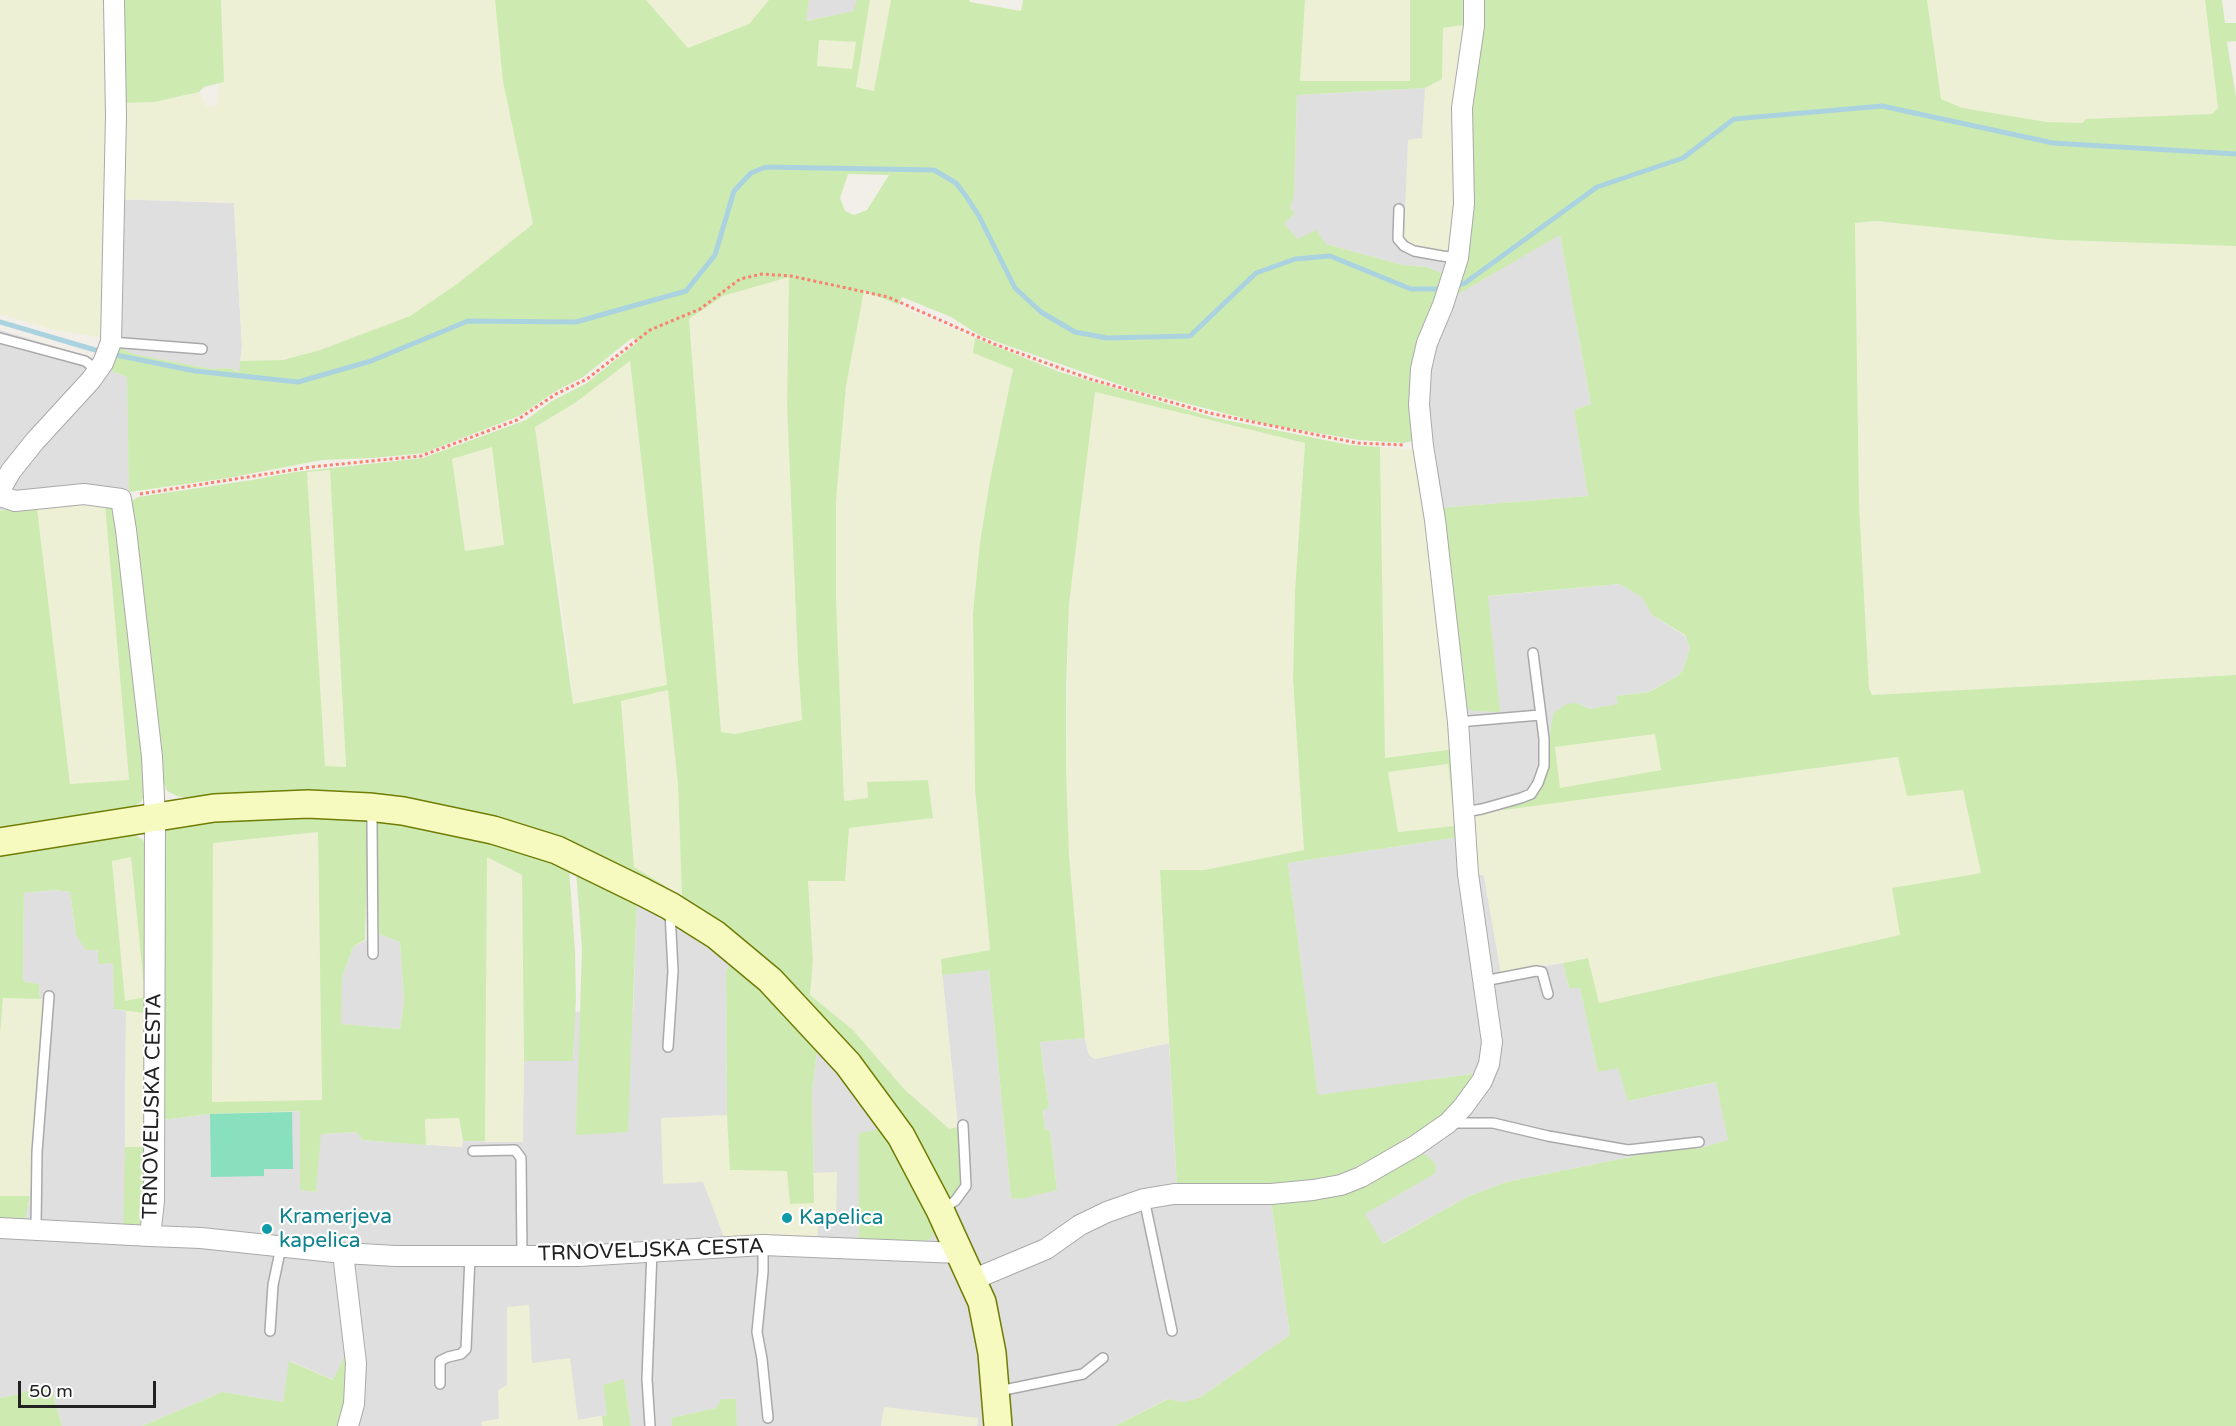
<!DOCTYPE html>
<html>
<head>
<meta charset="utf-8">
<style>
  body { margin:0 }
  #map { position:relative; width:2236px; height:1426px; overflow:hidden; background:#f2efe9; font-family:"Varela Round",sans-serif }
  canvas { display:block }
  .scale { position:absolute; left:18px; top:1381px; width:138px; height:27px; box-sizing:border-box; border:3px solid #222; border-top:0; padding-left:8px; font-size:18px; line-height:21px; white-space:nowrap; color:#222; -webkit-text-stroke:4px #fff; paint-order:stroke }
</style>
</head>
<body>
<div id="map">
<canvas width="2236" height="1426"></canvas>
<div class="scale">50 m</div>
</div>
<script>
const ctx = document.querySelector('canvas').getContext('2d');
ctx.lineJoin = 'round';
function paint(path, color) { ctx.fillStyle = color; ctx.fill(path, 'evenodd'); }
const toPath = rows => new Path2D(rows.map(r => 'M' + r).join(''));
function stroke(path, color, width, dash) { ctx.strokeStyle = color; ctx.lineWidth = width; ctx.lineCap = dash ? 'butt' : 'round'; ctx.setLineDash(dash || []); ctx.stroke(path); }
function label(font, color, halo, rows, align = 'center') {
  ctx.font = font + ' "Varela Round",sans-serif'; ctx.lineWidth = 4.5; ctx.setLineDash([]); ctx.textBaseline = 'middle'; ctx.strokeStyle = halo; ctx.fillStyle = color; for (const [text, x, y, turn = 0] of rows) {
    ctx.save(); ctx.translate(x, y); ctx.rotate((+turn || 0) * Math.PI / 180); ctx.textAlign = isNaN(turn) ? turn : align; if (halo) ctx.strokeText(text, 0, 0); ctx.fillText(text, 0, 0); ctx.restore();
  }
}
paint(toPath([
  [809,0,856,0,855,11,805,21],
  [1442,79,1457,280,1427,267,1403,265,1326,244,1298,239,1284,224,1295,213,1289,208,1294,196,1297,95,1425,88],
  [110,199,234,203,242,347,240,372,229,368,211,369,130,354,107,339],
  [1560,234,1591,404,1574,410,1588,496,1439,508,1449,600,1619,584,1643,597,1652,615,1685,636,1690,648,1683,670,1679,675,1648,692,1616,696,1619,704,1590,709,1577,703,1551,724,1548,766,1541,784,1503,806,1504,810,1482,813,1484,876,1501,973,1563,963,1569,988,1580,987,1598,1072,1618,1067,1629,1101,1716,1082,1729,1140,1696,1149,1645,1154,1506,1182,1467,1197,1382,1244,1364,1214,1271,1202,1290,1335,1199,1398,1183,1402,1167,1399,1115,1426,737,1426,735,1399,716,1408,671,1418,672,1426,631,1426,624,1380,607,1415,578,1420,575,1404,482,1422,482,1426,344,1426,334,1380,290,1361,283,1402,222,1392,142,1426,62,1426,50,1383,15,1395,0,1398,0,1223,29,1205,45,999,40,999,39,984,23,981,24,893,54,890,70,892,76,935,113,962,114,1009,126,1011,125,1147,161,1120,210,1114,300,1111,300,1190,316,1192,320,1134,358,1132,362,1140,462,1147,463,1141,522,1142,524,1061,573,1061,575,1012,597,1010,633,1013,637,900,685,927,731,961,726,971,727,1115,730,1170,814,1203,812,1092,818,1041,858,1059,958,1127,942,975,989,969,1011,1198,1021,1199,1057,1189,1050,1131,1045,1130,1043,1109,1049,1108,1040,1042,1085,1038,1089,1055,1095,1059,1169,1043,1177,1189,1478,1073,1318,1096,1288,863,1459,837,1414,378,1455,296],
  [0,330,94,358,110,370,127,377,130,502,112,508,105,505,9,508,0,511],
  [379,934,400,942,404,1001,400,1029,340,1024,342,978,353,947]
]), '#e0dfdf');
paint(toPath([
  [0,0,107,0,107,339,54,330,0,314],
  [221,0,495,0,503,82,533,224,457,284,410,316,320,350,283,360,240,361,242,347,234,203,121,199,124,103,155,102,199,92,207,107,218,105,219,83,224,82],
  [646,0,769,0,749,24,688,48],
  [870,0,891,0,875,91,856,87],
  [1305,0,1410,0,1411,81,1300,81],
  [1927,0,2205,0,2218,108,2212,114,2087,119,2082,123,2047,122,1963,108,1940,98],
  [1470,24,1458,218,1452,250,1442,252,1415,247,1406,243,1404,236,1408,140,1422,138,1425,88,1442,79,1442,28],
  [819,40,856,42,852,70,817,66],
  [1876,221,2058,240,2236,246,2236,675,1872,695,1869,688,1859,503,1855,223],
  [789,277,787,406,798,662,802,720,735,734,721,732,689,319,723,296],
  [864,291,975,338,973,353,1013,368,990,480,980,542,973,613,975,789,990,950,941,960,958,1127,949,1129,905,1090,853,1030,810,995,813,960,808,881,845,881,848,828,933,818,928,780,867,782,868,798,844,801,836,599,836,501,846,386],
  [630,361,667,685,573,704,568,650,535,427,575,403],
  [1094,392,1305,443,1295,591,1293,679,1304,850,1204,870,1160,870,1169,1043,1095,1059,1089,1055,1085,1038,1069,854,1066,770,1069,604],
  [492,447,504,545,465,551,452,459],
  [1380,447,1416,450,1420,455,1455,749,1385,759],
  [330,470,346,767,325,766,307,472],
  [86,499,105,505,129,781,70,784,37,508],
  [669,690,678,784,683,896,633,867,621,700],
  [1656,734,1661,770,1560,788,1554,747],
  [1898,757,1963,790,1981,873,1892,888,1900,935,1598,1003,1588,958,1501,973,1484,876,1475,873,1473,816,1482,813],
  [1448,764,1455,826,1398,832,1388,772],
  [318,832,322,1101,212,1102,213,843],
  [131,856,145,998,124,1001,112,860],
  [486,856,522,875,524,1061,523,1142,482,1142,485,1140],
  [3,998,45,999,35,1104,30,1196,0,1196,0,1035],
  [126,1011,143,1013,143,1148,125,1147],
  [727,1115,730,1170,787,1171,814,1203,813,1173,837,1172,836,1216,819,1215,817,1240,725,1240,703,1182,663,1184,661,1118],
  [425,1118,459,1118,462,1147,426,1145],
  [529,1305,532,1363,570,1358,578,1420,602,1416,603,1426,482,1426,481,1422,499,1419,498,1390,507,1385,507,1307],
  [884,1407,978,1418,977,1426,881,1426]
]), '#eef0d5');
paint(toPath([
  [119,0,221,0,224,82,204,87,199,92,155,102,124,103],
  [495,0,646,0,688,48,749,24,769,0,809,0,806,21,854,11,856,0,870,0,856,87,874,91,891,0,969,0,970,2,1021,11,1023,0,1305,0,1300,81,1410,81,1410,0,1464,0,1470,24,1443,28,1442,79,1425,88,1297,95,1294,196,1290,208,1295,213,1284,224,1298,239,1316,230,1326,244,1403,265,1427,267,1446,275,1413,441,1403,443,1359,440,1270,425,1135,390,997,342,979,335,951,317,902,297,899,305,864,291,846,386,836,501,836,599,844,801,868,798,867,782,928,780,933,818,849,828,845,881,808,881,813,960,810,995,853,1030,905,1090,949,1129,958,1127,963,1187,953,1197,946,1197,934,1172,687,906,348,793,293,791,188,798,177,796,167,791,160,773,130,502,138,497,252,480,295,472,423,458,526,420,552,401,587,383,639,341,632,338,583,377,556,391,519,416,424,453,374,458,322,460,228,478,129,492,127,377,110,370,118,347,133,354,211,369,229,368,239,372,240,361,283,360,320,350,410,316,457,284,533,224,503,82],
  [819,40,856,42,852,69,817,66],
  [848,174,889,175,867,210,854,215,845,211,840,198],
  [789,277,787,406,798,662,802,720,735,734,721,732,689,319,723,296],
  [630,361,667,685,573,704,535,427,575,403],
  [492,447,504,545,465,551,452,459],
  [330,470,346,766,346,767,325,766,307,472],
  [668,690,678,784,682,896,634,867,621,701],
  [1480,0,1927,0,1941,99,1963,108,2047,122,2082,123,2086,119,2212,114,2218,108,2205,0,2222,0,2225,23,2236,23,2236,41,2227,42,2236,97,2236,246,2058,240,1876,221,1855,223,1859,503,1869,688,1872,695,2236,675,2236,1426,1115,1426,1168,1399,1183,1402,1199,1398,1290,1335,1271,1201,1416,1152,1426,1155,1435,1163,1436,1173,1365,1214,1383,1244,1467,1197,1506,1182,1645,1154,1685,1147,1697,1149,1728,1140,1716,1082,1628,1101,1618,1068,1598,1072,1580,988,1569,988,1563,963,1588,958,1599,1003,1900,935,1892,888,1981,873,1963,790,1907,796,1898,757,1504,810,1503,806,1522,801,1548,766,1551,724,1554,713,1567,704,1577,703,1590,709,1618,704,1616,696,1649,692,1679,675,1683,670,1690,648,1685,635,1652,615,1642,597,1619,584,1488,596,1500,712,1473,711,1463,706,1439,508,1588,496,1574,410,1591,404,1560,235,1455,296,1466,147],
  [1655,734,1661,770,1560,788,1555,747],
  [975,338,1060,372,1215,418,1350,445,1380,447,1385,758,1455,749,1459,837,1288,863,1318,1095,1479,1073,1446,1117,1378,1162,1315,1185,1177,1189,1160,870,1204,870,1304,850,1293,679,1295,591,1305,443,1095,392,1069,604,1066,688,1066,770,1069,854,1085,1038,1040,1042,1049,1108,1043,1110,1045,1129,1050,1131,1057,1190,1021,1199,1011,1198,989,970,942,975,941,959,990,950,975,789,973,613,980,542,990,480,1013,369,973,353],
  [1448,764,1455,826,1398,832,1388,772],
  [105,505,112,508,118,519,147,779,145,794,141,802,134,806,111,813,0,831,0,511,9,508,37,508,70,784,129,780],
  [212,817,365,817,368,825,365,940,353,947,342,978,341,1024,400,1029,404,1001,400,942,379,934,376,827,381,817,447,827,569,867,575,951,576,999,573,1061,524,1061,522,875,487,857,485,1141,463,1141,459,1118,425,1119,426,1145,362,1140,357,1132,321,1134,316,1192,300,1190,300,1111,210,1114,161,1120,161,834,166,826],
  [318,832,322,1100,212,1102,213,843],
  [131,832,143,840,147,848,149,1210,141,1229,123,1228,125,1147,143,1147,143,1013,114,1009,113,963,98,964,98,950,86,950,76,935,70,892,54,890,24,893,23,981,39,984,40,999,3,998,0,1035,0,851],
  [131,857,145,997,125,1001,112,861],
  [576,871,637,900,628,1132,576,1135,582,949],
  [731,961,818,1041,812,1092,814,1203,790,1204,787,1171,730,1170,727,1115,726,971],
  [880,1129,885,1131,935,1228,932,1238,923,1242,859,1239,859,1133],
  [0,1196,30,1196,25,1219,20,1222,0,1223],
  [347,1351,344,1426,142,1426,222,1392,283,1402,289,1361,333,1380],
  [624,1379,631,1426,603,1426,602,1416,607,1415,603,1385],
  [50,1383,62,1426,0,1426,0,1398,15,1395],
  [722,1399,736,1399,737,1426,672,1426,671,1418,716,1408]
]), '#cdebb0');
paint(toPath([
  [292,1112,293,1169,264,1169,264,1176,211,1177,210,1114]
]), '#88e0be');
stroke(toPath([
  [1455,286,1465,283,1597,187,1683,158,1734,119,1882,106,2053,143,2236,154],
  [0,322,102,352],
  [111,354,195,371,298,382,371,361,468,321,576,322,686,291,715,255,734,191,751,173,766,167,934,170,956,183,966,196,979,216,1015,288,1041,312,1075,332,1107,338,1190,336,1256,273,1295,259,1330,256,1411,289,1443,289]
]), '#aad3df', 5);
const lane = toPath([
  [1399,209,1398,239,1404,246,1414,251,1442,256,1458,258],
  [0,338,85,361,97,370],
  [111,342,202,349],
  [1458,722,1540,715],
  [370,809,372,822,373,954],
  [1464,812,1482,809,1521,798,1531,794,1538,783,1544,766,1544,739,1533,653],
  [1484,981,1536,971,1542,972,1548,994],
  [668,1047,673,971,670,912],
  [1451,1123,1493,1123,1548,1136,1628,1150,1699,1142],
  [473,1151,515,1150,521,1158,522,1256],
  [1144,1199,1172,1331],
  [942,1209,955,1201,966,1186,963,1125],
  [36,1228,37,1152,49,996],
  [763,1245,763,1272,757,1332,762,1359,768,1418],
  [270,1331,273,1285,281,1247],
  [440,1384,440,1361,448,1357,461,1354,466,1349,470,1256],
  [999,1391,1083,1374,1103,1358],
  [650,1426,647,1379,652,1251]
]);
const street = toPath([
  [0,490,11,471,35,441,91,380,103,363,111,342,116,116,114,0],
  [0,496,15,501,84,494,121,499,126,530,152,757,155,818,154,1201,150,1236,201,1238,343,1253,396,1256,579,1256,763,1245,959,1253],
  [0,1228,150,1236],
  [343,1253,356,1363,354,1404,348,1426],
  [972,1280,1046,1249,1080,1225,1107,1212,1144,1199,1174,1194,1271,1194,1313,1190,1341,1185,1361,1177,1415,1146,1448,1123,1463,1107,1482,1081,1489,1064,1492,1042,1468,874,1458,722,1435,520,1423,446,1419,405,1421,369,1427,343,1443,305,1458,258,1464,204,1462,108,1474,26,1474,0]
]);
const secondary = toPath([
  [0,842,214,808,308,804,369,807,403,811,493,830,557,850,643,892,670,906,716,935,770,980,848,1064,901,1136,940,1210,982,1302,992,1353,998,1426]
]);
stroke(lane, '#a9a9a9', 12);
stroke(street, '#a9a9a9', 22);
stroke(secondary, '#707d05', 30);
stroke(toPath([
  [140,494,311,467,421,456,517,420,556,394,587,379,650,330,700,309,740,279,762,274,791,276,888,297,994,344,1090,379,1209,413,1357,443,1404,445]
]), '#fa8072', 3, [3, 3]);
stroke(lane, '#fff', 9);
stroke(street, '#fff', 20);
stroke(secondary, '#f7fabf', 27);
for (const [x, y, r, color] of [
  [787,1218,6,"#0f9aa8"],
  [267,1229,6,"#0f9aa8"]
]) { const dot = new Path2D(); dot.arc(x, y, r, 0, 2 * Math.PI); ctx.fillStyle = color; ctx.fill(dot); stroke(dot, '#fff', 2); }
label('21px', '#222', '#fff', [
  ["TRNOVELJSKA CESTA",153,1106,-89],
  ["TRNOVELJSKA CESTA",651,1251,-2]
]);
label('21px', '#0d838f', '#fff', [
  ["Kramerjeva",279,1217],
  ["kapelica",279,1241],
  ["Kapelica",799,1218]
], 'left');
</script>
</body>
</html>
